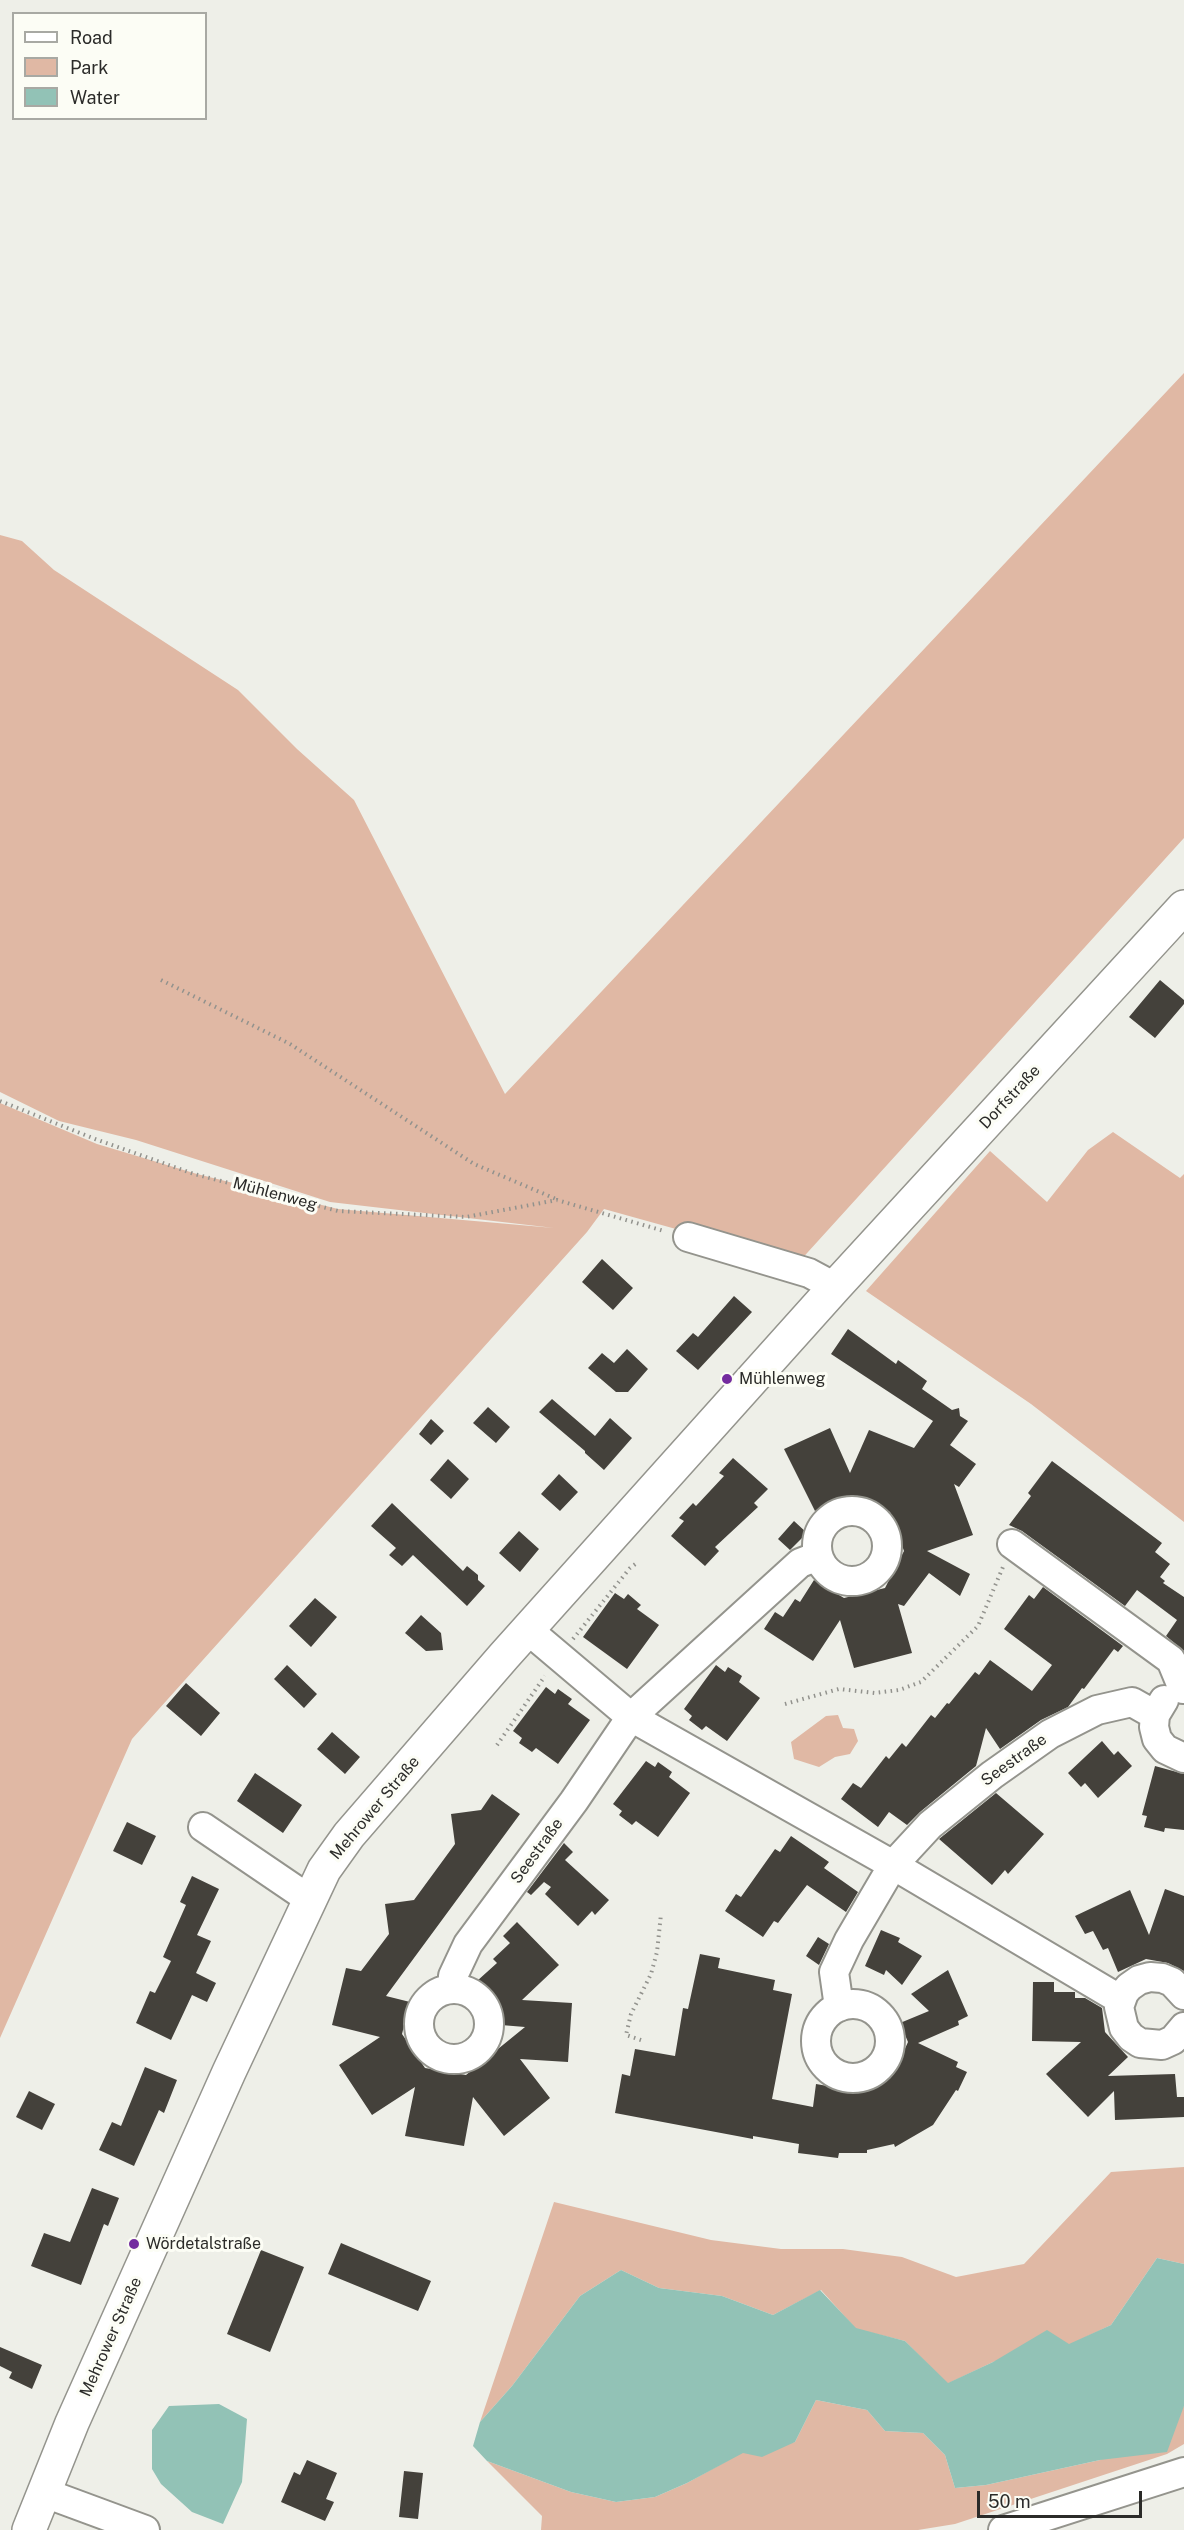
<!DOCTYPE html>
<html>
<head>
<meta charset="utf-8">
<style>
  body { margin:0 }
  #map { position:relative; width:1184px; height:2530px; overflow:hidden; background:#eeefe8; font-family:"Public Sans",sans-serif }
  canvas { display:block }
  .legend { position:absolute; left:12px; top:12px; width:195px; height:108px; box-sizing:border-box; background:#fcfdf5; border:2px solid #a8a9a3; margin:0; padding:8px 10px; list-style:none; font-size:18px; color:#2b2b29 }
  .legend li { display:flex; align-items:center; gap:12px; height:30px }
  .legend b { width:30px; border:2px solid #a8a9a3 }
  .scale { position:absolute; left:977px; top:2491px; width:165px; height:27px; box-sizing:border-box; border:3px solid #2b2b29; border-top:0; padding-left:8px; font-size:18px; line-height:21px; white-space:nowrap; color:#2b2b29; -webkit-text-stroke:4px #fcfdf5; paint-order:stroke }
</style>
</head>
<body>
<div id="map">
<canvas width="1184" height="2530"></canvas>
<ul class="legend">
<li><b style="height:8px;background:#fff"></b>Road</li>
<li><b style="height:16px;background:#e0b8a4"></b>Park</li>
<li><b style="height:16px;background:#92c2b6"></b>Water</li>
</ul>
<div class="scale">50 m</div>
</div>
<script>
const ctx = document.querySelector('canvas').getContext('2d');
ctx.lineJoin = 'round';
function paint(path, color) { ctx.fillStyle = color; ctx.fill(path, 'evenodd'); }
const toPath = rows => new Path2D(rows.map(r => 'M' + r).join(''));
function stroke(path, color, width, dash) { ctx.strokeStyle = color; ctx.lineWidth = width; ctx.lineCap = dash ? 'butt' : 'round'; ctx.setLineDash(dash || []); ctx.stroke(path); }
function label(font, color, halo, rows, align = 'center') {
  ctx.font = font + ' "Public Sans",sans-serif'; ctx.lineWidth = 6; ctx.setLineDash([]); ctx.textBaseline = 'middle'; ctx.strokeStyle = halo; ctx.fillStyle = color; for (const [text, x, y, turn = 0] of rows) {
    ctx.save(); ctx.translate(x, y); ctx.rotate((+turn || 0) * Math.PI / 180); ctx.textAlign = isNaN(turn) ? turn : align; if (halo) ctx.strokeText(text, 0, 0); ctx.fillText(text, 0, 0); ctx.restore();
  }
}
paint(toPath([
  [1184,373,1184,838,798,1263,604,1209,587,1232,132,1739,0,2038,0,1103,97,1144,197,1174,338,1209,554,1228,330,1202,136,1140,59,1121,0,1092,0,535,22,541,54,570,238,690,297,749,354,800,505,1094],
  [1113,1132,1180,1178,1184,1174,1184,1522,1031,1404,866,1291,990,1151,1047,1202,1088,1150],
  [838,1715,843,1728,854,1729,858,1741,850,1754,835,1757,819,1767,794,1759,791,1742,826,1716],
  [1184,2167,1184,2264,1157,2258,1111,2325,1069,2345,993,2362,947,2384,905,2341,856,2329,821,2290,773,2315,722,2296,659,2288,621,2270,580,2296,512,2386,480,2422,554,2202,711,2240,781,2249,843,2249,902,2257,956,2277,1024,2264,1111,2172],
  [816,2400,867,2410,885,2431,923,2433,945,2455,955,2488,986,2485,1100,2460,1184,2406,1184,2444,1167,2454,955,2524,918,2530,541,2530,542,2516,487,2461,571,2492,616,2502,655,2497,687,2483,743,2452,795,2442]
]), '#e0b8a4');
paint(toPath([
  [1157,2258,1184,2264,1184,2406,1167,2452,1100,2460,986,2485,955,2488,945,2455,923,2433,885,2431,867,2410,816,2400,795,2442,762,2457,743,2453,687,2483,655,2497,616,2502,571,2492,487,2461,473,2446,480,2422,512,2386,580,2296,621,2270,659,2288,722,2296,773,2315,820,2290,856,2328,905,2341,948,2383,993,2362,1047,2330,1069,2344,1111,2325],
  [219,2404,247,2419,242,2482,223,2524,192,2512,161,2484,152,2469,152,2430,169,2406]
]), '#92c2b6');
paint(toPath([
  [1160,980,1184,1000,1184,1004,1155,1038,1129,1017],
  [602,1259,633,1288,613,1310,582,1282],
  [734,1296,752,1312,698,1370,676,1351,693,1333,698,1337],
  [848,1329,896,1364,898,1360,927,1381,922,1389,952,1410,959,1408,960,1416,968,1421,950,1445,976,1464,959,1487,954,1484,973,1535,927,1551,970,1574,960,1596,929,1573,904,1606,898,1604,912,1653,854,1668,840,1620,813,1661,764,1629,775,1612,783,1617,795,1599,800,1602,814,1580,844,1598,885,1588,904,1551,890,1512,867,1501,852,1495,815,1511,784,1449,830,1428,850,1473,869,1430,914,1448,933,1421,831,1354],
  [627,1349,648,1369,628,1392,616,1392,588,1368,602,1353,614,1363],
  [552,1399,595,1436,610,1418,632,1438,604,1470,585,1453,585,1451,539,1412],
  [488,1407,510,1427,496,1443,473,1423],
  [431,1419,444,1431,431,1445,419,1434],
  [733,1458,768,1489,754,1503,758,1507,715,1547,719,1551,705,1566,671,1536,684,1521,679,1518,693,1503,696,1506,724,1476,719,1473],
  [448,1459,469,1479,451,1499,430,1480],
  [1052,1461,1162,1543,1155,1552,1170,1564,1160,1577,1165,1581,1163,1583,1184,1597,1184,1651,1166,1636,1177,1620,1137,1590,1125,1606,1022,1531,1009,1525,1031,1496,1028,1493],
  [559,1474,578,1492,560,1511,541,1494],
  [392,1503,463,1571,467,1566,478,1575,478,1580,485,1586,467,1606,413,1555,402,1566,389,1555,396,1548,371,1526],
  [794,1521,807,1533,790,1550,778,1539],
  [519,1531,539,1549,520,1572,499,1553],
  [1043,1587,1123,1646,1118,1652,1114,1649,1084,1689,1082,1688,1068,1707,1041,1720,1000,1749,986,1728,976,1766,920,1812,907,1825,889,1812,878,1827,841,1799,853,1783,861,1788,886,1756,889,1759,902,1743,906,1747,931,1715,935,1718,947,1703,949,1704,975,1672,979,1675,990,1660,1032,1691,1052,1665,1004,1629,1029,1595,1034,1599],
  [615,1593,624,1599,628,1594,641,1605,637,1609,659,1625,627,1669,583,1637],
  [315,1598,337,1617,311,1647,289,1626],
  [421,1615,441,1633,443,1650,426,1651,405,1633],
  [287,1665,317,1694,304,1708,274,1679],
  [716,1665,725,1672,728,1667,742,1676,739,1682,760,1698,727,1741,706,1726,702,1730,689,1720,692,1716,684,1709],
  [186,1683,220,1713,201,1736,166,1706],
  [546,1687,555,1694,558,1689,572,1699,568,1704,590,1720,558,1764,536,1748,532,1752,519,1743,522,1738,513,1731],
  [332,1732,360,1757,345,1774,317,1749],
  [1102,1741,1114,1755,1118,1751,1132,1766,1098,1798,1085,1783,1081,1787,1068,1773],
  [646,1761,655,1767,658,1762,672,1772,669,1777,690,1793,658,1837,636,1821,632,1825,619,1815,622,1811,613,1804],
  [1155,1766,1184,1774,1184,1830,1165,1828,1164,1832,1144,1827,1147,1816,1142,1815],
  [255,1773,302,1805,283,1833,237,1801],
  [996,1793,1044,1834,1008,1874,1005,1870,992,1885,939,1839],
  [492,1794,520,1814,386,1996,410,2002,402,2034,425,2068,466,2075,525,2027,501,2025,502,2007,477,1981,497,1963,493,1959,510,1943,503,1936,517,1922,559,1965,522,2000,572,2003,568,2062,520,2059,550,2098,504,2136,473,2097,464,2146,405,2136,415,2087,372,2115,339,2065,380,2037,332,2025,346,1968,361,1971,389,1934,385,1904,414,1900,455,1844,451,1814,481,1810],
  [127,1822,156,1836,142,1865,113,1851],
  [791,1836,829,1862,824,1868,858,1892,846,1912,807,1885,778,1923,774,1921,763,1937,725,1911,736,1894,741,1897,775,1849,780,1852],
  [564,1843,573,1852,565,1860,609,1900,595,1915,592,1911,578,1926,545,1894,551,1887,544,1882,531,1895,527,1892],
  [192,1876,219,1889,197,1935,211,1941,196,1973,216,1983,207,2002,192,1995,171,2040,136,2023,150,1991,155,1993,171,1961,163,1957,186,1905,180,1902],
  [1165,1889,1184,1896,1184,1971,1168,1963,1146,1959,1118,1972,1108,1948,1103,1950,1093,1931,1085,1934,1075,1916,1130,1890,1149,1935],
  [881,1930,900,1938,898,1942,922,1956,902,1985,886,1970,884,1975,865,1966],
  [818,1937,829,1944,819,1965,806,1956],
  [700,1954,720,1958,718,1968,775,1980,773,1990,792,1994,772,2099,813,2107,816,2084,839,2088,838,2092,861,2090,874,2088,893,2075,908,2042,900,2023,929,2011,911,1994,948,1970,968,2016,958,2021,959,2025,918,2043,958,2062,956,2067,967,2072,958,2091,956,2090,933,2125,895,2147,894,2144,867,2150,867,2153,839,2153,838,2158,798,2153,799,2144,753,2136,753,2139,615,2113,622,2074,630,2076,635,2049,675,2056,683,2008,688,2009],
  [1033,1982,1054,1982,1054,1992,1075,1992,1075,1998,1085,1998,1102,2008,1105,2032,1128,2057,1108,2076,1175,2074,1177,2097,1184,2097,1184,2117,1115,2120,1114,2091,1088,2117,1046,2074,1081,2042,1032,2041],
  [145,2067,177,2080,164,2113,159,2110,134,2166,99,2150,112,2122,121,2126],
  [29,2091,55,2104,42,2130,16,2117],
  [92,2188,119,2198,108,2226,104,2224,81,2285,31,2266,44,2233,70,2242],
  [341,2243,431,2281,418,2311,328,2274],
  [261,2250,304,2267,270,2352,227,2334],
  [0,2347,42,2365,32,2389,9,2378,12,2372,0,2366],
  [307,2460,337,2473,326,2499,334,2502,325,2521,281,2502,294,2472,300,2475],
  [404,2471,423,2473,418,2519,399,2517]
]), '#44413b');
const minor = toPath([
  [688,1237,809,1273,835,1287],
  '817 1546a35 35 0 1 1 70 0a35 35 0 1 1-70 0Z',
  [1012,1544,1171,1660,1183,1689],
  [528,1630,631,1717,893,1865,1121,2000],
  [1164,1700,1155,1715,1154,1727,1157,1739,1165,1749,1184,1758],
  [203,1827,309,1899],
  [452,1989,453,1976,468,1944,574,1801,631,1717,800,1563,818,1556],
  '419 2024a35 35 0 1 1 70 0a35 35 0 1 1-70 0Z',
  [1184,1995,1172,1982,1162,1978,1150,1977,1139,1980,1129,1987,1124,1993,1119,2007,1124,2028,1131,2037,1140,2043,1162,2045,1173,2040,1184,2027],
  '816 2041a37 37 0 1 1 74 0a37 37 0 1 1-74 0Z',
  [839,2007,834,1972,849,1940,893,1865,930,1825,992,1775,1050,1734,1097,1710,1132,1702,1155,1715],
  [45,2493,145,2530],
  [1003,2530,1184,2472]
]);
const major = toPath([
  [29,2530,72,2423,229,2072,324,1870,349,1835,504,1656,835,1287,1184,907]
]);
stroke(minor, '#94948d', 32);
stroke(major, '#94948d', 36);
stroke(toPath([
  [161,980,290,1044,474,1164,556,1199],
  [0,1101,95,1139,194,1174,338,1211,466,1217,557,1200,664,1231],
  [573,1639,630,1568,638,1562],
  [785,1704,839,1689,875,1693,899,1690,921,1682,978,1626,1003,1567],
  [497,1745,545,1676],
  [641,2040,626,2035,631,2014,651,1974,657,1952,661,1914]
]), '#92928d', 4, [1.5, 4.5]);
stroke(minor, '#fff', 28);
stroke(major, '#fff', 33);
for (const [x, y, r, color] of [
  [727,1379,6,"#742c9f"],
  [134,2244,6,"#742c9f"]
]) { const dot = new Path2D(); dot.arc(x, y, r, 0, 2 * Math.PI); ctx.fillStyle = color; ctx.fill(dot); stroke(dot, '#fcfdf5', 2); }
label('16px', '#2b2b29', '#fcfdf5', [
  ["Dorfstraße",1010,1097,-47],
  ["Mühlenweg",275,1194,15],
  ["Seestraße",1014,1760,-36],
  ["Mehrower Straße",375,1808,-50],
  ["Seestraße",537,1851,-54],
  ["Mehrower Straße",111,2337,-66]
]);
label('16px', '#2b2b29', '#fcfdf5', [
  ["Mühlenweg",739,1379],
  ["Wördetalstraße",146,2244]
], 'left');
</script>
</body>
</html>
